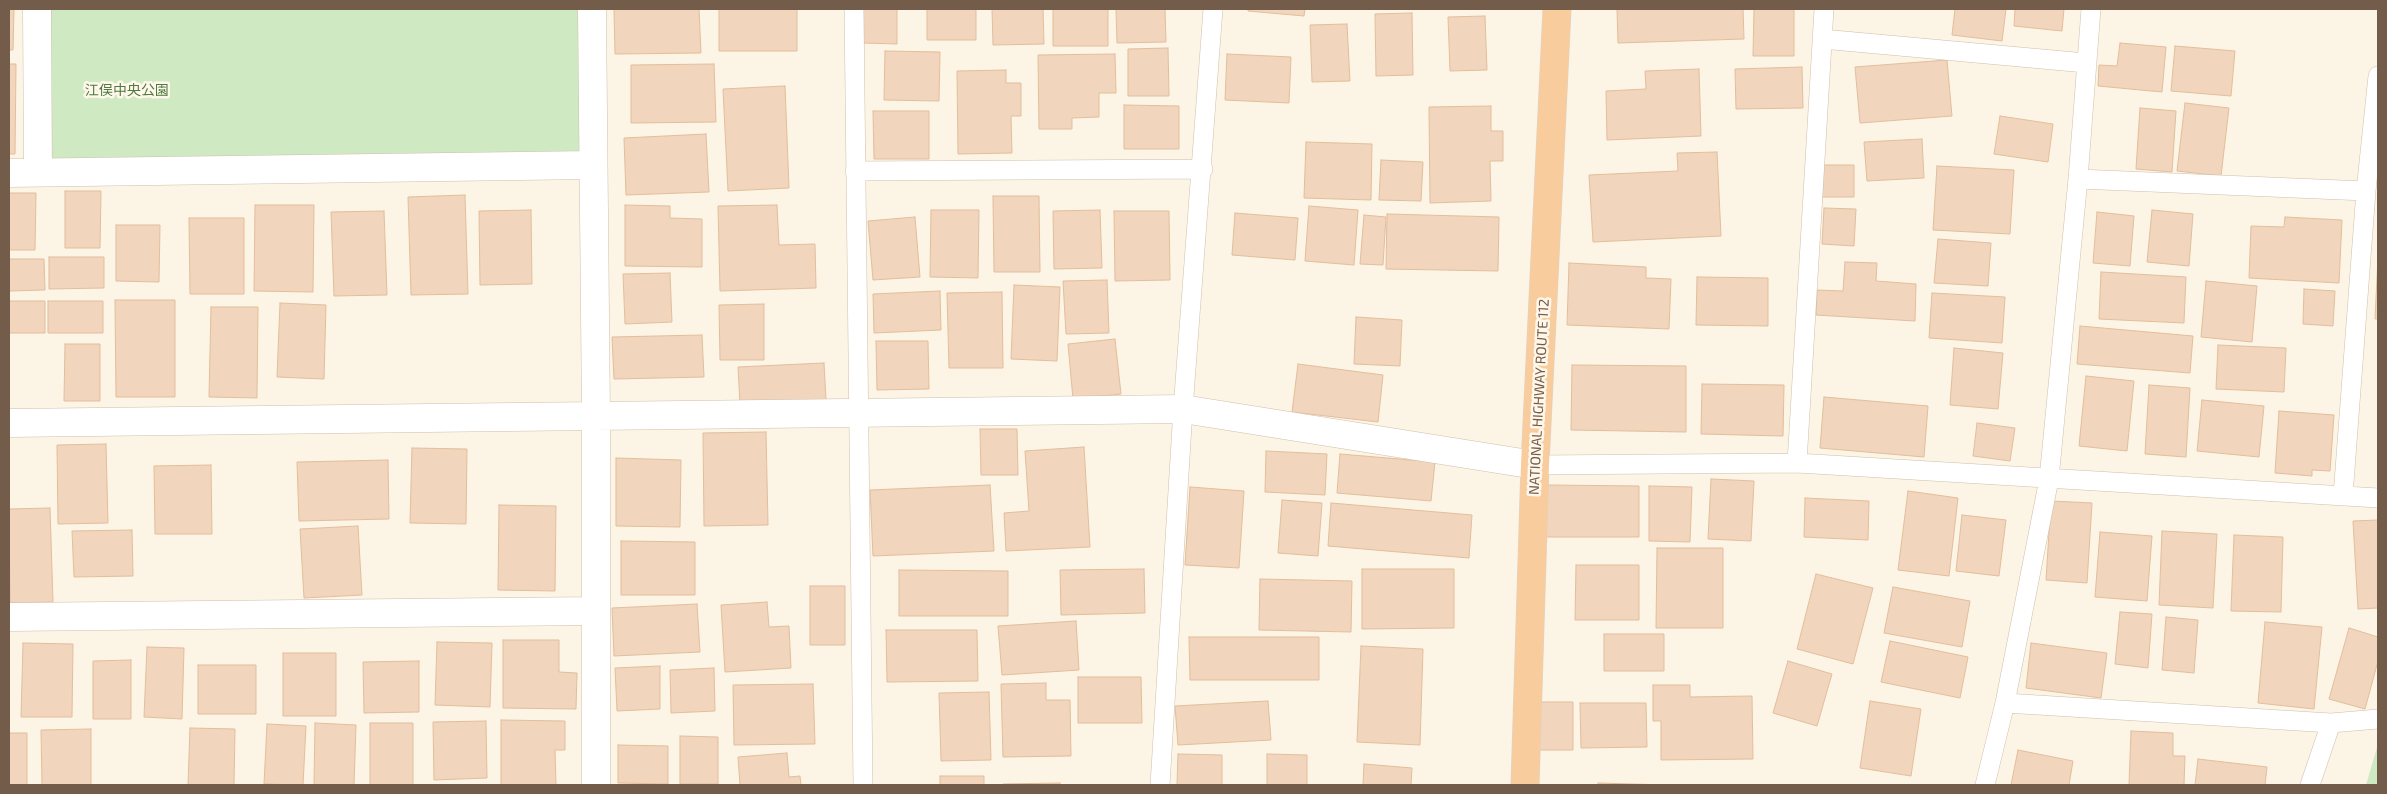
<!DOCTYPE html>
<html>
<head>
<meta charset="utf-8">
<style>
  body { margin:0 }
  #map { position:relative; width:2387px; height:794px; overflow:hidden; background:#fcf4e4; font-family:"Exo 2",sans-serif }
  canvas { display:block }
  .frame { position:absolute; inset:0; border:10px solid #745c4a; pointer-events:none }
</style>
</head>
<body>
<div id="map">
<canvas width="2387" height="794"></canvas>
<div class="frame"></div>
</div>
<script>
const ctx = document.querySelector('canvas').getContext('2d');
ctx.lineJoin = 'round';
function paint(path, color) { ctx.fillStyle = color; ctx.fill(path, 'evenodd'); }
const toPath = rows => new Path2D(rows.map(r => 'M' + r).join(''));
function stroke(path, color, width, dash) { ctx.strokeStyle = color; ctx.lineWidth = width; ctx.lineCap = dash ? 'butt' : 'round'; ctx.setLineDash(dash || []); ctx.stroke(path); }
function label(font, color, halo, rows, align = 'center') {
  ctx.font = font + ' "Exo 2","Noto Sans JP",sans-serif'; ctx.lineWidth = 5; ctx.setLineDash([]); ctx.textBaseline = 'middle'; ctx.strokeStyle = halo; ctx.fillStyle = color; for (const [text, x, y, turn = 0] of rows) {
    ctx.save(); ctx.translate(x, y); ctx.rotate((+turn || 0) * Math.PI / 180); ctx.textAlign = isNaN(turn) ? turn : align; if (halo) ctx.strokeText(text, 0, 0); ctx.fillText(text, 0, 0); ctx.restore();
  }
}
paint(toPath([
  [37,9,592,9,593,165,38,172],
  [2378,744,2378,785,2366,785]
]), '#cfe9c2');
const building = toPath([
  [9,9,14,9,13,50,9,50,9,9],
  [614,9,699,9,701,53,615,54,614,9],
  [719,9,797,9,797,51,719,51,719,9],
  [863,9,897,9,897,44,863,43,863,9],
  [927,9,976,9,976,40,927,40,927,9],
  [992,9,1043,9,1044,44,993,45,992,9],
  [1053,9,1108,9,1108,46,1053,46,1053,9],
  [1116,9,1165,9,1166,42,1117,43,1116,9],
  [1248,9,1305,9,1304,16,1248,11,1248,9],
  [1617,9,1743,9,1744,39,1618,43,1617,9],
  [1754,9,1794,9,1794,56,1753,56,1754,9],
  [1955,9,2006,9,2002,41,1952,35,1955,9],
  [2015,9,2064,9,2062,31,2014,26,2015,9],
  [1412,13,1413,75,1376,76,1375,14,1412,13],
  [1485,16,1487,70,1450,71,1448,17,1485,16],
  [1347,24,1350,81,1312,82,1310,25,1347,24],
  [2120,43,2166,47,2162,92,2098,86,2099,65,2117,66,2120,43],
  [2175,46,2235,51,2231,96,2171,91,2175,46],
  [1168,48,1169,96,1128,96,1128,49,1168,48],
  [885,51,940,52,939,101,884,100,885,51],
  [1115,54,1116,93,1099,93,1099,117,1072,118,1072,129,1039,129,1038,55,1115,54],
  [1227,54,1291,57,1289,103,1225,100,1227,54],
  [1947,60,1952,116,1860,123,1855,67,1947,60],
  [9,64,16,64,15,154,9,154,9,64],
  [714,64,716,122,631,123,631,65,714,64],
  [1802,67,1803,108,1736,109,1735,69,1802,67],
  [1699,69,1701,136,1607,140,1606,91,1646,89,1645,71,1699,69],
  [1006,70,1006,83,1021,83,1021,116,1011,116,1012,153,958,154,957,71,1006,70],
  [785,86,789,188,728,191,723,89,785,86],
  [2185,103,2229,108,2221,176,2177,171,2185,103],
  [1124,105,1179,106,1179,149,1124,149,1124,105],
  [1491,106,1491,131,1503,131,1503,161,1490,161,1491,201,1430,203,1429,107,1491,106],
  [2140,108,2176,111,2172,172,2136,169,2140,108],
  [873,111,929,111,929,159,874,159,873,111],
  [2000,116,2053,124,2048,162,1994,154,2000,116],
  [706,134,709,192,626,195,624,138,706,134],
  [1922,139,1924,178,1867,181,1864,142,1922,139],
  [1306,142,1372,144,1371,200,1304,198,1306,142],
  [1717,152,1721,236,1593,242,1589,175,1678,171,1677,153,1717,152],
  [1381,160,1423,162,1421,201,1379,200,1381,160],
  [1821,165,1854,165,1854,197,1821,197,1821,165],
  [1937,166,2014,170,2010,234,1933,230,1937,166],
  [65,191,101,191,100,248,65,248,65,191],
  [9,193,36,193,35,250,9,250,9,193],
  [465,195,468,294,411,295,408,197,465,195],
  [993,196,1039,196,1040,272,994,272,993,196],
  [255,205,314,205,313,292,254,291,255,205],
  [625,205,670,206,670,218,702,219,702,267,625,266,625,205],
  [777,205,779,245,815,244,816,288,720,291,718,206,777,205],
  [1309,206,1358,210,1354,265,1305,261,1309,206],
  [1824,208,1856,209,1854,246,1822,244,1824,208],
  [531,210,532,284,480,285,479,211,531,210],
  [931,210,979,210,978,278,930,277,931,210],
  [1100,210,1102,268,1054,269,1053,211,1100,210],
  [2152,210,2193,214,2189,266,2147,262,2152,210],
  [384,211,387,295,334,296,331,212,384,211],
  [1114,211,1169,211,1170,280,1115,281,1114,211],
  [2097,212,2134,216,2130,266,2093,263,2097,212],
  [1235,213,1298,218,1295,260,1232,255,1235,213],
  [1387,214,1499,217,1498,271,1386,269,1387,214],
  [1364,215,1386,217,1383,265,1360,264,1364,215],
  [915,217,920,277,873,280,868,221,915,217],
  [2285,217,2342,220,2339,283,2249,278,2251,226,2284,227,2285,217],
  [189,218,244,218,244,294,190,294,189,218],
  [116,225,160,225,159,282,116,281,116,225],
  [1938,239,1991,243,1988,286,1934,283,1938,239],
  [49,257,104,257,104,288,49,289,49,257],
  [2378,257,2378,319,2375,319,2378,257],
  [9,259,44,259,45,290,9,291,9,259],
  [1845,262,1877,263,1876,281,1916,284,1915,321,1816,315,1817,290,1843,291,1845,262],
  [1569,263,1646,267,1646,278,1671,279,1669,329,1567,325,1569,263],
  [2101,272,2186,277,2184,323,2099,319,2101,272],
  [670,273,672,322,625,324,623,274,670,273],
  [1697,277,1768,278,1768,326,1696,325,1697,277],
  [1107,280,1109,333,1066,334,1063,281,1107,280],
  [2206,281,2257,286,2252,342,2201,337,2206,281],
  [1014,285,1060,287,1057,361,1011,359,1014,285],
  [2304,289,2335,291,2333,326,2303,324,2304,289],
  [940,291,941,330,874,333,873,294,940,291],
  [1002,292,1003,368,949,368,947,293,1002,292],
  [1932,293,2005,297,2002,343,1929,338,1932,293],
  [115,300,175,300,175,397,116,397,115,300],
  [9,301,45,301,45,333,9,333,9,301],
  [48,301,103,301,103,333,48,333,48,301],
  [280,303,326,305,324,379,277,377,280,303],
  [764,304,764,360,720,360,719,305,764,304],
  [211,307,258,307,257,398,209,397,211,307],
  [1356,317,1402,320,1400,366,1354,364,1356,317],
  [2080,326,2193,336,2190,373,2077,364,2080,326],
  [702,335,704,377,614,379,612,337,702,335],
  [1115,339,1121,394,1073,399,1068,344,1115,339],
  [876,341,928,341,929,389,877,390,876,341],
  [65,344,100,344,100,401,64,401,65,344],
  [2218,345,2286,348,2284,392,2216,389,2218,345],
  [1954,348,2003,353,1998,409,1950,405,1954,348],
  [824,363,826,400,740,404,738,367,824,363],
  [1298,364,1383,375,1378,422,1292,412,1298,364],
  [1572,365,1686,366,1686,432,1571,430,1572,365],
  [2086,376,2134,381,2127,451,2079,446,2086,376],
  [1702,384,1784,385,1783,436,1701,434,1702,384],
  [2149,385,2190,388,2186,457,2145,454,2149,385],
  [1824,397,1928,406,1924,457,1820,448,1824,397],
  [2202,400,2264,406,2259,457,2197,451,2202,400],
  [2279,411,2334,415,2330,471,2312,470,2312,476,2275,473,2279,411],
  [1977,423,2015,428,2010,461,1973,456,1977,423],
  [980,429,1017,429,1018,475,981,475,980,429],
  [766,432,768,525,704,526,703,433,766,432],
  [106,444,108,523,58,524,57,445,106,444],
  [1084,447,1090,547,1006,551,1004,513,1029,511,1025,451,1084,447],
  [412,448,467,449,466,524,410,523,412,448],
  [1266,451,1327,454,1325,495,1265,492,1266,451],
  [1340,454,1435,462,1431,501,1337,493,1340,454],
  [616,458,681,460,680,527,616,526,616,458],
  [388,460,389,519,299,521,297,462,388,460],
  [211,465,212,534,155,534,154,466,211,465],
  [1711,479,1754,481,1751,541,1708,539,1711,479],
  [990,485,994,551,873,556,870,490,990,485],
  [1547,485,1639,486,1639,537,1546,537,1547,485],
  [1649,486,1692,487,1690,542,1649,541,1649,486],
  [1190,487,1244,491,1239,568,1185,565,1190,487],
  [1908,491,1958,498,1949,576,1898,570,1908,491],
  [1805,498,1869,501,1868,540,1804,537,1805,498],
  [1282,500,1322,503,1318,556,1278,553,1282,500],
  [2051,501,2092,503,2087,583,2046,580,2051,501],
  [1331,503,1472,515,1469,558,1328,546,1331,503],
  [499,505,556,506,555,591,498,590,499,505],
  [50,508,53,602,10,603,9,509,50,508],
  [1962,515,2006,520,1999,576,1956,571,1962,515],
  [2378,520,2378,608,2358,609,2353,521,2378,520],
  [358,526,362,595,304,598,300,529,358,526],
  [132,530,133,576,74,577,72,531,132,530],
  [2162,531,2217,534,2213,608,2159,605,2162,531],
  [2100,532,2152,536,2147,601,2095,597,2100,532],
  [2234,535,2283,537,2281,612,2231,611,2234,535],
  [621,541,695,542,695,595,621,595,621,541],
  [1657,548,1723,548,1723,628,1656,628,1657,548],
  [1576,565,1639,565,1639,620,1575,620,1576,565],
  [1144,569,1145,613,1061,615,1060,570,1144,569],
  [1362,569,1454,569,1454,628,1362,629,1362,569],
  [899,570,1008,571,1008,616,899,616,899,570],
  [1816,574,1873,588,1853,664,1797,649,1816,574],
  [1260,579,1352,581,1351,632,1259,630,1260,579],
  [810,586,845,586,845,645,810,645,810,586],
  [1893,587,1970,601,1962,647,1884,633,1893,587],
  [767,602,769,627,789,626,791,668,725,672,721,605,767,602],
  [697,604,700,652,614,656,612,608,697,604],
  [2120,612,2152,614,2148,668,2115,664,2120,612],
  [2166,617,2198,620,2194,673,2162,670,2166,617],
  [1076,621,1079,670,1002,675,998,626,1076,621],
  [2265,622,2322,627,2314,709,2258,703,2265,622],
  [2349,628,2378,637,2378,661,2365,709,2329,699,2349,628],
  [886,630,977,630,978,681,887,682,886,630],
  [1604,634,1664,634,1664,671,1604,671,1604,634],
  [1189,637,1319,637,1319,680,1190,680,1189,637],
  [503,640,559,640,559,672,577,673,576,709,503,708,503,640],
  [1890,641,1968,657,1960,698,1881,682,1890,641],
  [437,642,492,643,490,707,435,705,437,642],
  [23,643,73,644,72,717,21,717,23,643],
  [2031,643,2107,653,2101,698,2026,688,2031,643],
  [1361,646,1423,649,1420,745,1357,742,1361,646],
  [147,647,184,648,182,719,144,717,147,647],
  [283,653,336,653,336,716,283,716,283,653],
  [131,660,131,719,93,719,93,661,131,660],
  [419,661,419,712,364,713,363,662,419,661],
  [1788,661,1832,674,1817,726,1773,713,1788,661],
  [198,665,256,665,256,714,198,714,198,665],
  [660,666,660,709,617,711,615,668,660,666],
  [714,668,715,711,671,713,670,670,714,668],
  [1078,677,1141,677,1142,723,1078,723,1078,677],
  [1046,683,1046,700,1070,700,1071,756,1003,757,1001,684,1046,683],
  [813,684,815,744,734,745,733,685,813,684],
  [1653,685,1690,685,1690,697,1752,696,1753,759,1661,760,1661,721,1653,721,1653,685],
  [989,692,991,760,941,761,939,693,989,692],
  [1268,701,1271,740,1178,745,1175,706,1268,701],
  [1870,701,1921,709,1911,776,1860,768,1870,701],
  [1540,702,1573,702,1573,750,1539,750,1540,702],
  [1580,703,1646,703,1647,747,1581,748,1580,703],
  [501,720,565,721,565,750,555,750,556,785,501,785,501,720],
  [486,721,487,778,434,780,433,722,486,721],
  [315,723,356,725,354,785,314,785,315,723],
  [370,723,413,723,413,785,370,785,370,723],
  [267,724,306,726,303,785,264,784,267,724],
  [190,728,235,729,234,785,188,785,190,728],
  [91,729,91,785,42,785,41,730,91,729],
  [2131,731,2173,733,2173,756,2185,756,2184,785,2129,785,2131,731],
  [9,733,27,733,27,785,9,785,9,733],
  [680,736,718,737,718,784,680,784,680,736],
  [618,745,668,746,668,784,618,783,618,745],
  [2018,750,2073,761,2069,785,2011,785,2018,750],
  [787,753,789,777,800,776,801,785,740,785,738,757,787,753],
  [1178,754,1222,755,1222,785,1177,785,1178,754],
  [1267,754,1307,755,1307,785,1267,785,1267,754],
  [2198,759,2267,767,2265,785,2195,785,2198,759],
  [1364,764,1412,768,1411,785,1363,785,1364,764],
  [940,776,984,776,984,785,940,785,940,776],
  [1060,783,1060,785,1003,785,1003,784,1060,783],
  [1598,783,1667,785,1598,785,1598,783]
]);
paint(building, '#f1d5bc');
stroke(building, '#e3bd9c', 1);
const service = toPath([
  [854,9,863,785],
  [1822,39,2086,63],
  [855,171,1203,169],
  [2078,179,2366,191],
  [1797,463,1824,9],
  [1535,465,1797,463,2378,498],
  [2343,496,2366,191,2378,76],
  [2005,703,2331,723,2378,719],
  [1160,785,1183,409,1213,9],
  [1985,785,2005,703,2049,479,2078,179,2091,9],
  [2310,785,2331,723]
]);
const minor = toPath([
  [37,9,38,172],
  [592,9,596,417,596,785],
  [9,173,593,165],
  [9,423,1183,409,1535,465],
  [9,617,595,611]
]);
const trunk = toPath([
  [1525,785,1535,465,1557,9]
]);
stroke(service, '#cfbfad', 20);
stroke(minor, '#cfbfad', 29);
stroke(trunk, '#dbd5d0', 29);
stroke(service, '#fff', 19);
stroke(minor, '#fff', 28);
stroke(trunk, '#f8cc9c', 28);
label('14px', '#4e7942', '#fff8ea', [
  ["江俣中央公園",127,90]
]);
label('14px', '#745c4a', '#fff8ea', [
  ["NATIONAL HIGHWAY ROUTE 112",1539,397,-87]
]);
</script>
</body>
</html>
